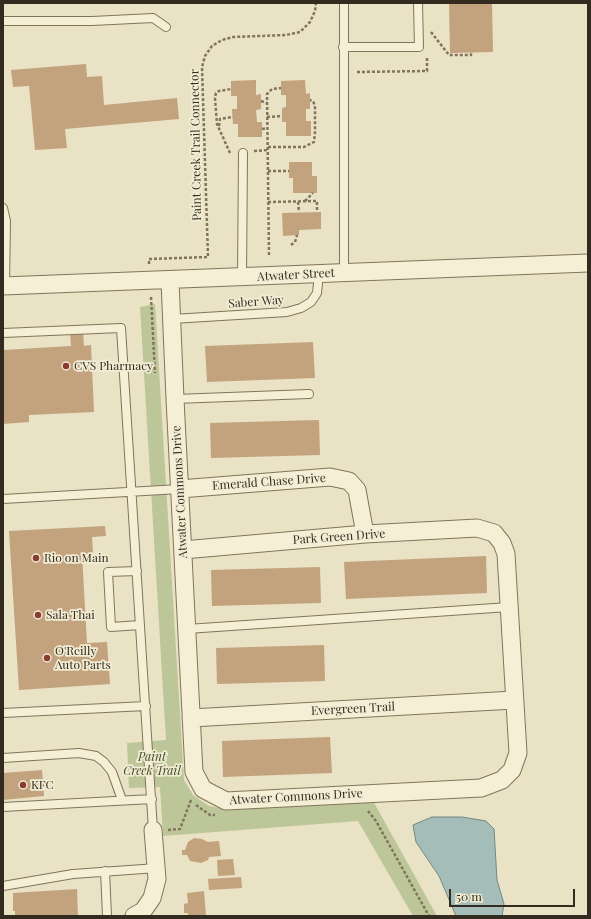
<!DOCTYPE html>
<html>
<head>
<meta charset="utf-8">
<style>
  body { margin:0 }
  #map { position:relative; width:591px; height:919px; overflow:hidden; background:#e9e2c4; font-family:"Playfair Display",serif }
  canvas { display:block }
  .frame { position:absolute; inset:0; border:4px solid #332b1f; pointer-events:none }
  .scale { position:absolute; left:449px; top:889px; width:126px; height:18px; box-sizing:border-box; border:2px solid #332b1f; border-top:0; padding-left:5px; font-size:12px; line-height:14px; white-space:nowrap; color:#332b1f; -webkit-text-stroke:3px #f1ecd3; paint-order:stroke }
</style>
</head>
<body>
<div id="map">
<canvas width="591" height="919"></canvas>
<div class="frame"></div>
<div class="scale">50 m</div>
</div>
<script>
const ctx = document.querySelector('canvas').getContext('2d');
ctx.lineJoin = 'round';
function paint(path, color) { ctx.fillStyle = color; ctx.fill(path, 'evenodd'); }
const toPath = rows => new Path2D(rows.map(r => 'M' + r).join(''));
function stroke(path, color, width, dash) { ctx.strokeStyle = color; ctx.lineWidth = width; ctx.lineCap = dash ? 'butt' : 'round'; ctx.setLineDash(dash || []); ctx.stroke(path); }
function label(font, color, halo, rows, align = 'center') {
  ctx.font = font + ' "Playfair Display",serif'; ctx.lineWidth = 3.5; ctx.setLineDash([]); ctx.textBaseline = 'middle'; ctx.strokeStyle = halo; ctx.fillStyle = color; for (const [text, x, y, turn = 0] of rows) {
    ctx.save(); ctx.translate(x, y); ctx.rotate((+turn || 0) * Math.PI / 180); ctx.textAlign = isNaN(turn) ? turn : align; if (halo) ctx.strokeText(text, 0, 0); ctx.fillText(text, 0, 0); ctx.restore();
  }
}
paint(toPath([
  [155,304,184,780,193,795,200,800,209,806,221,808,372,799,437,916,413,916,358,821,163,836,160,787,129,788,127,743,166,740,140,307]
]), '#bcc699');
const water = toPath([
  [432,817,462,817,486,821,494,829,497,880,504,904,502,916,456,916,439,876,416,842,413,825,432,817]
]);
paint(water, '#a5bdb8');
stroke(water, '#6d8a85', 1);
paint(toPath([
  [449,3,492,3,493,52,450,53],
  [86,64,87,77,102,76,104,105,177,98,179,119,65,129,67,148,35,150,29,86,13,87,11,70],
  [256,80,256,95,261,94,261,109,256,110,257,122,262,122,262,137,238,137,238,124,233,124,232,109,237,109,237,96,231,96,231,81],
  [305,80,306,94,310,93,310,109,306,109,306,121,311,121,311,136,286,136,286,122,282,122,282,108,286,107,286,95,281,95,281,81],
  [289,162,312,162,312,176,317,176,317,193,293,193,293,178,289,178],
  [321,212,321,229,299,230,299,235,283,236,282,213],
  [70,331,83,331,84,346,91,345,94,412,29,415,29,422,3,424,3,350,71,346],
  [313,342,315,378,207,382,205,346],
  [319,420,320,455,211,458,210,423],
  [105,526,106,536,92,537,93,553,82,554,87,643,107,642,110,684,19,690,9,531],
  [486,556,487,593,346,599,344,562],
  [320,567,321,603,212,606,211,570],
  [324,645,325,681,217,684,216,648],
  [330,737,332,773,223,777,222,741],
  [42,770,44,796,3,800,3,773],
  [194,838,202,839,208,842,219,841,221,856,209,857,208,860,201,863,190,861,187,855,182,855,182,850,185,850,188,842],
  [233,859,235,875,218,876,217,860],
  [241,877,242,888,209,890,208,879],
  [77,889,78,916,15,916,15,911,13,911,13,893],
  [204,891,206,916,188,916,188,913,184,913,184,904,188,903,187,893]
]), '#c3a27e');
const lane = toPath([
  [3,21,92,21,153,18,166,27],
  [343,47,419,47,418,3],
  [3,208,6,221,5,286],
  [344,273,344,3],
  [242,278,243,153],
  [172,319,287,312,301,308,311,302,317,293,319,274],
  [3,333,121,328,153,830],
  [175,399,309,394],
  [3,499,180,489],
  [137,571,108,572,111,627,140,625],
  [187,629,509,607],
  [3,713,146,706],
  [3,758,79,753,96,756,104,762,112,772,122,800],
  [3,807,152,799],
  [105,871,107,916],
  [3,886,73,874,157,868]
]);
const street = toPath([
  [170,281,175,399,194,772,203,789,226,801,481,788,502,780,512,770,518,753,506,554,502,543,494,533,477,528,365,534,183,550],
  [3,286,588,263],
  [180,489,330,477,349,481,357,490,365,534],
  [191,718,514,700],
  [134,916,143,911,152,898,157,879,153,830]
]);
stroke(lane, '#82745c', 10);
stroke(street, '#82745c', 19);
stroke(toPath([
  [431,32,449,55,471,55,471,53],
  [357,72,427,71,427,56],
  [261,101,267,103],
  [267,117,282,116],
  [219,126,220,119,233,117],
  [262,129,267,128],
  [268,147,304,147,314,142,315,132,315,106,313,101,310,100],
  [254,151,268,150],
  [230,153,217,124,215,98,216,93,219,91,231,89],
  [268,171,289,171],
  [305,201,313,193],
  [268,202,317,201,317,212],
  [298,202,299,212],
  [291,245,295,242,297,235],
  [269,255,267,94,272,89,281,88],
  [149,264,149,259,208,257,202,67,205,56,212,46,222,40,233,37,286,35,300,32,310,22,315,11,316,3],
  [151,297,155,373],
  [196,805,210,815,215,815],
  [368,811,376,821,429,916],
  [168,830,180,829,191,800]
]), '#82745c', 2.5, [3, 2]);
stroke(lane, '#f5efd6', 8);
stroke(street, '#f5efd6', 17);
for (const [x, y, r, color] of [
  [66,366,4,"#8a3b33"],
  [36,558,4,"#8a3b33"],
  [38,615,4,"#8a3b33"],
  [47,658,4,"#8a3b33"],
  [23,785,4,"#8a3b33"]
]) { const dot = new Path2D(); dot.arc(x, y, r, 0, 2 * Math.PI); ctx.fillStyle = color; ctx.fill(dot); stroke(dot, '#f1ecd3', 1.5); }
label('12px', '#332b1f', '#f1ecd3', [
  ["Paint Creek Trail Connector",196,145,-91],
  ["Atwater Street",296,275,-3],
  ["Saber Way",256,302,-4],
  ["Emerald Chase Drive",269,482,-4],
  ["Atwater Commons Drive",180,492,-93],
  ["Park Green Drive",339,537,-4],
  ["Evergreen Trail",353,709,-3],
  ["Atwater Commons Drive",296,797,-3]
]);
label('12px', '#332b1f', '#f1ecd3', [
  ["CVS Pharmacy",74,366],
  ["Rio on Main",44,558],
  ["Sala Thai",46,615],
  ["O'Reilly",55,651],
  ["Auto Parts",55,665],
  ["KFC",31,785]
], 'left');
label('italic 12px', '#404d27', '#f1ecd3', [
  ["Paint",152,757],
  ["Creek Trail",152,771]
]);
</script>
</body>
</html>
